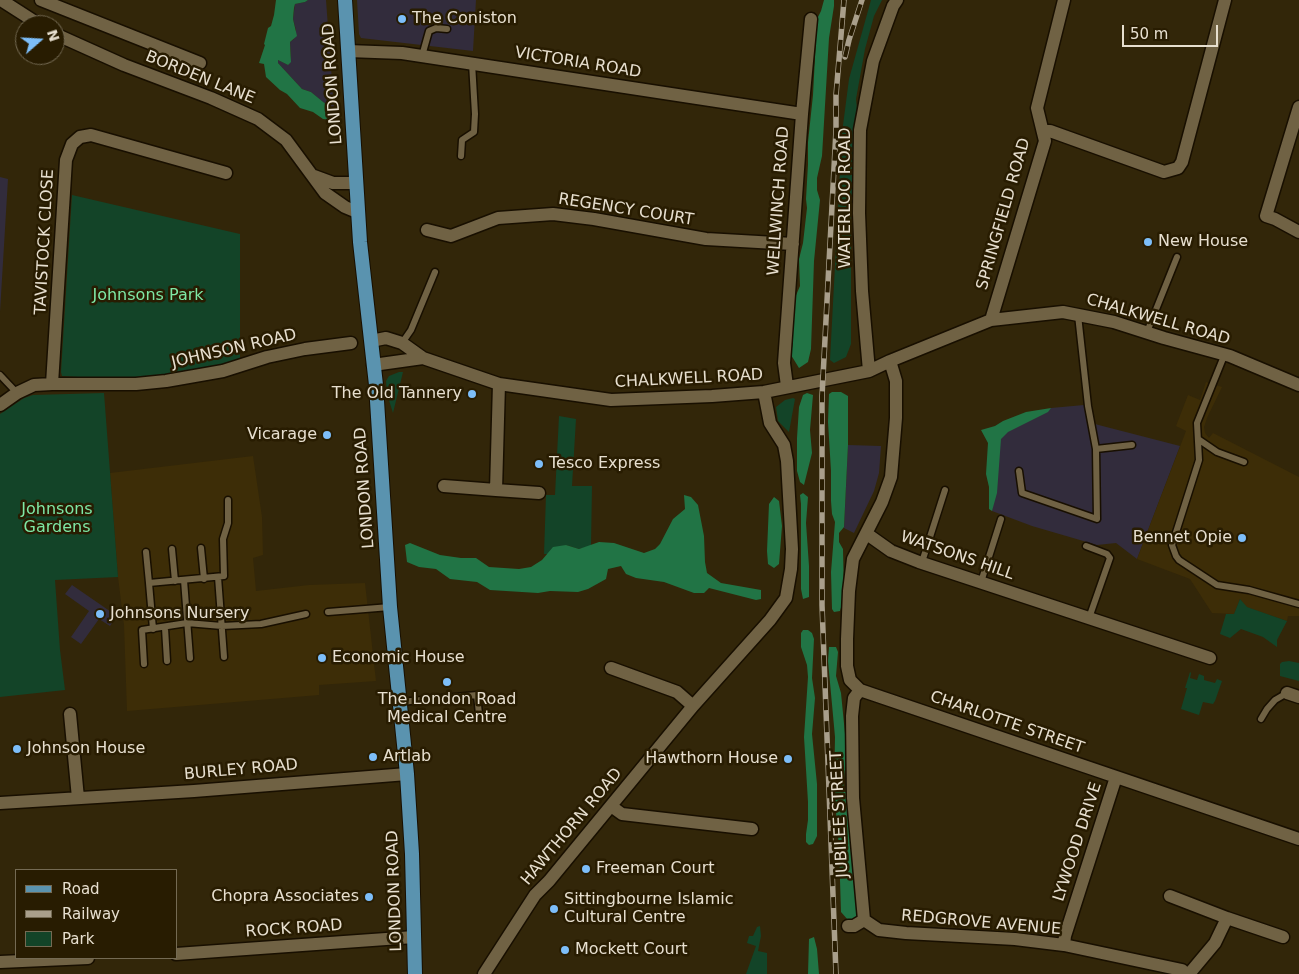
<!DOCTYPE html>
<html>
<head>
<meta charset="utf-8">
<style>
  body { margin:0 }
  #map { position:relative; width:1299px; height:974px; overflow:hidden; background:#322609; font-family:"DejaVu Sans",sans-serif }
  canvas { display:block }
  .legend { position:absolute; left:15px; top:869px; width:162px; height:90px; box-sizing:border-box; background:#281c01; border:1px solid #746a53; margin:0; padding:6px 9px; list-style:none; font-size:15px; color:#e7dfcf }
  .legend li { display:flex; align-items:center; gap:10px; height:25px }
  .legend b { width:25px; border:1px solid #746a53 }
  .north { position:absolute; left:15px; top:15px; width:50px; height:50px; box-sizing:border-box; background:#281c01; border:1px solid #746a53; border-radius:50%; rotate:71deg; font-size:14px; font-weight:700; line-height:20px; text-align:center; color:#e7dfcf }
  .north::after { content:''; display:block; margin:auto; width:18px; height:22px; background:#7dbef9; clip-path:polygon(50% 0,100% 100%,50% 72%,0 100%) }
  .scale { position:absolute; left:1122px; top:25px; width:96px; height:22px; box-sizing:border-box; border:2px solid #e7dfcf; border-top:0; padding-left:6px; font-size:15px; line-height:18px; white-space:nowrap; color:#e7dfcf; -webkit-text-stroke:4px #281c01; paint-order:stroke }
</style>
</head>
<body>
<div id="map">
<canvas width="1299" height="974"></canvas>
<ul class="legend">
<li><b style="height:6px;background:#5a93af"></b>Road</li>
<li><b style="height:6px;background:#a99f8b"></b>Railway</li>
<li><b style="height:14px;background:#134428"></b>Park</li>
</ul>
<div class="north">N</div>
<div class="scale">50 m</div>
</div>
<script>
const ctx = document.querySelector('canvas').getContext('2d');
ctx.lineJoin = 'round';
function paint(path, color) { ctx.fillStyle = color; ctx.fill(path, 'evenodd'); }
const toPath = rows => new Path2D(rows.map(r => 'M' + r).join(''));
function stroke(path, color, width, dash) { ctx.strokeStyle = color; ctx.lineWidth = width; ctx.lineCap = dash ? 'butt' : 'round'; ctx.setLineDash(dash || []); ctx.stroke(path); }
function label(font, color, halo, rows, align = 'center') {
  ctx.font = font + ' "DejaVu Sans",sans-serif'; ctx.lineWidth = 5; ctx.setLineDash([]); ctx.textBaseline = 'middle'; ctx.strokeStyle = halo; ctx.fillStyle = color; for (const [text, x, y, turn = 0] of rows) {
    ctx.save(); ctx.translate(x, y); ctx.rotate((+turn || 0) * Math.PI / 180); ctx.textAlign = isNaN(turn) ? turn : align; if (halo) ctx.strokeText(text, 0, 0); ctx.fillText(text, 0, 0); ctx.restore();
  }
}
paint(toPath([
  [308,0,326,0,334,108,330,108,311,92,302,89,278,63,278,60,288,65,291,57,290,42,294,39,296,30,293,19,295,4,305,2],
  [357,0,476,0,473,51,361,38,359,34],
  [0,177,8,179,0,312],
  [1084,405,1087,422,1180,446,1137,559,1116,543,1097,545,1032,526,992,511,995,436,1051,408],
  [848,445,881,446,879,473,874,491,854,533,844,528],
  [72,585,117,616,110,626,99,619,81,644,71,637,89,611,65,594]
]), '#322c3c');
paint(toPath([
  [1206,382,1222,387,1207,418,1204,427,1205,433,1209,438,1213,433,1299,477,1299,616,1288,616,1287,621,1246,607,1240,599,1234,614,1212,613,1190,579,1137,559,1186,431,1176,426,1188,395,1200,400],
  [253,456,262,517,263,555,253,558,256,591,309,585,365,583,376,681,319,685,319,695,127,711,124,625,118,577,110,473]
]), '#3d2d07');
paint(toPath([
  [871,0,882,0,874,16,865,49,856,99,857,109,851,207,851,344,846,357,834,363,830,360,842,133,849,79],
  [72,195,240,234,240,363,209,370,151,377,92,378,62,376,61,372],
  [399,372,403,372,393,413,387,394,386,381,389,376],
  [104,393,118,577,55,580,60,650,65,690,0,697,0,414,24,398,33,395],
  [793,398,795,399,789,432,778,421,776,407,785,400],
  [559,416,576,419,572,486,592,486,591,546,579,549,566,545,548,554,544,554,546,495,555,495],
  [1240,599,1247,607,1287,621,1277,640,1277,647,1263,637,1241,629,1230,638,1220,634,1226,614,1234,614],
  [1289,661,1299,663,1299,681,1280,676,1280,664,1282,662],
  [1190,672,1191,673,1190,678,1197,680,1199,674,1204,676,1204,680,1215,683,1217,679,1222,681,1215,701,1213,704,1203,702,1199,715,1181,709,1187,688,1185,688],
  [760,926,761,936,758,951,767,953,767,974,746,974,756,946,747,943,749,936,753,936,757,927]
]), '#134428');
paint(toPath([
  [276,0,308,0,305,2,295,4,294,8,293,19,297,36,290,42,291,62,288,65,278,60,278,63,302,89,311,92,328,106,332,112,331,120,323,119,313,112,300,108,287,94,280,90,266,77,264,64,259,63,265,45,264,44,268,28,271,26,274,15],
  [824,0,834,0,834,6,829,38,822,156,817,178,817,190,820,200,814,261,811,349,808,362,799,368,791,355,793,341,791,333,794,300,800,286,799,259,803,243,807,208,806,199,808,164,808,142,813,95,817,19,821,11],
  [832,392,841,392,848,396,848,445,844,527,839,533,839,542,843,549,844,597,840,611,834,612,832,609,831,572,835,522,832,514,831,501,831,471,828,422,829,394],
  [807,393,813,395,810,430,812,453,804,485,800,482,797,471,797,438,799,407,803,395],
  [1051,408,1048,412,1008,432,1001,439,997,493,992,511,989,509,989,487,986,474,988,443,981,430,995,426,1003,421,1026,412],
  [803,493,808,497,806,523,809,566,809,597,803,599,801,589,801,504,800,495],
  [684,495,691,497,698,505,704,536,705,562,707,573,721,583,761,590,761,599,756,600,709,588,704,593,694,593,664,582,636,578,626,574,621,566,608,569,606,579,588,589,578,592,550,591,538,593,490,590,477,582,450,579,436,569,419,567,407,562,405,545,410,543,440,555,461,558,476,558,489,567,519,569,531,567,542,560,553,547,566,545,579,549,599,542,614,543,644,553,655,549,660,544,673,519,685,509],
  [774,497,779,501,782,526,779,564,774,568,768,564,767,551,769,504],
  [803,630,808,630,812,633,814,639,812,678,815,698,812,734,817,784,817,836,813,844,809,845,806,842,806,834,808,820,808,802,804,737,808,677,807,665,801,647,801,633],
  [829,647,836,647,838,652,836,676,841,693,847,754,843,791,857,796,867,916,848,920,841,912,839,848,834,788,835,737,828,661],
  [814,937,817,949,819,974,808,974,809,939]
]), '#217445');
const service = toPath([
  [422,56,429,31,436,28,447,29],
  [461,156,462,140,474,132,475,114,472,63],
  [1147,332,1177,257],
  [402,343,411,330,435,272],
  [1224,356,1197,423,1199,460,1172,545,1176,556,1179,560,1217,585,1249,590,1299,604],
  [0,375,17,393],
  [1198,439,1217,452,1244,462],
  [1096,449,1132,445],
  [1019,471,1022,493,1097,519,1096,449,1088,406,1078,315],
  [1086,546,1107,554,1110,558,1089,618],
  [201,548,204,579],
  [172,549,175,581],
  [146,552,149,583],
  [922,562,945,490],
  [218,577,224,657],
  [184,580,190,658],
  [981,582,1001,519],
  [328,612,390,607],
  [165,628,167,661],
  [153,629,149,583,224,576,223,539,228,523,228,500],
  [144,664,142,630,187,623,222,626,261,624,306,614],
  [400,702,477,695,479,714],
  [1261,719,1267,709,1275,700,1287,693]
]);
const minor = toPath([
  [1,0,40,25],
  [41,0,200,63],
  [55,34,124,65,211,98,258,119,286,140,325,193,345,207,357,212],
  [348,51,402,53,802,114],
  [1299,107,1266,216,1275,219,1299,232],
  [1043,131,1050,131,1164,172,1178,168,1182,162,1225,0],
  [314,176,333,183,356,183],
  [427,230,451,236,498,218,553,214,594,219,706,239,793,244],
  [991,320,1045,141,1037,108,1064,0],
  [371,341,386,338,402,343,423,358,499,384,611,400,712,396,764,392,869,371,890,361,991,320,1063,312,1114,322,1164,338,1230,356,1299,385],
  [890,361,896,381,896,418,891,477,882,502,853,559,849,591,847,639,847,666,850,680,860,690,1299,839],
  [373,365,423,358],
  [869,371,862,291,859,213,860,130,873,61,893,6,897,0],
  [52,384,66,160,72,144,80,137,91,135,226,173],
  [787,386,784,363,802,114,811,19],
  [0,405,17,393,34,385,52,384,136,384,166,381,223,371,267,357,305,349,351,343],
  [444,486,496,490,499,384],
  [496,490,539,493],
  [867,534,891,551,919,562,1210,658],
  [611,668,677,692,693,706],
  [1287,693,1299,697],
  [70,714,78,798],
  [0,803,194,791,407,774],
  [611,806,622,814,752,829],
  [1170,896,1227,918,1283,937],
  [864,920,879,930,906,933,1015,939,1064,945,1182,970,1186,974],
  [848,926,854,926,864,920,853,798,852,716,854,698,860,690],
  [1064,945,1065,936,1116,777],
  [176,954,414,937],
  [0,962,88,958],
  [484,974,535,895,549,881,693,706,770,620,786,598,791,569,792,549,787,461,784,445,770,423,764,392],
  [1189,974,1215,943,1227,918]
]);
const primary = toPath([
  [345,0,360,242,376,385,390,607,407,774,412,854,415,974]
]);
stroke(service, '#180f00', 9);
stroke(minor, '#180f00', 15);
stroke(primary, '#180f00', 16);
stroke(service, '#706244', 6);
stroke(minor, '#706244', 12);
stroke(primary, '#5a93af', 14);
const rail = toPath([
  [845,57,849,40,862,0],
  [836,974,822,605,822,396,836,130,836,95,844,0]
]);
stroke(rail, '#a99f8b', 5.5);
stroke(rail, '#281c01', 4, [11]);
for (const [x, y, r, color] of [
  [402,19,5,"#7dbef9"],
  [1148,242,5,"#7dbef9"],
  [472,394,5,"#7dbef9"],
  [327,435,5,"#7dbef9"],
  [539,464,5,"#7dbef9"],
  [1242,538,5,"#7dbef9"],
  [100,614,5,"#7dbef9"],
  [322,658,5,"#7dbef9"],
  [447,682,5,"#7dbef9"],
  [17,749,5,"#7dbef9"],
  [373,757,5,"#7dbef9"],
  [788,759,5,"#7dbef9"],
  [586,869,5,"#7dbef9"],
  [369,897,5,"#7dbef9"],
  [554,909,5,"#7dbef9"],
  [565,950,5,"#7dbef9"]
]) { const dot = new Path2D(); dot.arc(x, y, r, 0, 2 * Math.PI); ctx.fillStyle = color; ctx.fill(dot); stroke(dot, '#281c01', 2); }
label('16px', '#e7dfcf', '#281c01', [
  ["The Coniston",412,19],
  ["New House",1158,242],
  ["The Old Tannery",462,394,"right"],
  ["Vicarage",317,435,"right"],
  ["Tesco Express",549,464],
  ["Bennet Opie",1232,538,"right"],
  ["Johnsons Nursery",110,614],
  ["Economic House",332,658],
  ["The London Road",447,700,"center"],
  ["Medical Centre",447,718,"center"],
  ["Johnson House",27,749],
  ["Artlab",383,757],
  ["Hawthorn House",778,759,"right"],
  ["Freeman Court",596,869],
  ["Chopra Associates",359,897,"right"],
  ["Sittingbourne Islamic",564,900],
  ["Cultural Centre",564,918],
  ["Mockett Court",575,950]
], 'left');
label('16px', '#e7dfcf', '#281c01', [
  ["VICTORIA ROAD",578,63,9],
  ["BORDEN LANE",200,78,22],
  ["LONDON ROAD",333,84,-94],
  ["WATERLOO ROAD",846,198,-90],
  ["WELLWINCH ROAD",779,201,-86],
  ["REGENCY COURT",626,210,9],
  ["SPRINGFIELD ROAD",1004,214,-74],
  ["TAVISTOCK CLOSE",45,242,-87],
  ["CHALKWELL ROAD",1158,320,16],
  ["JOHNSON ROAD",234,349,-13],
  ["CHALKWELL ROAD",689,379,-3],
  ["LONDON ROAD",365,488,-94],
  ["WATSONS HILL",957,556,19],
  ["CHARLOTTE STREET",1007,723,19],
  ["BURLEY ROAD",241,770,-5],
  ["JUBILEE STREET",840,814,-93],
  ["HAWTHORN ROAD",572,827,-50],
  ["LYWOOD DRIVE",1078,842,-72],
  ["LONDON ROAD",395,891,-92],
  ["REDGROVE AVENUE",981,923,5],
  ["ROCK ROAD",294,929,-4]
]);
label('16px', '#7ee8a5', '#281c01', [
  ["Johnsons Park",148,296],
  ["Johnsons",57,510],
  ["Gardens",57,528]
]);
</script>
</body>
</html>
